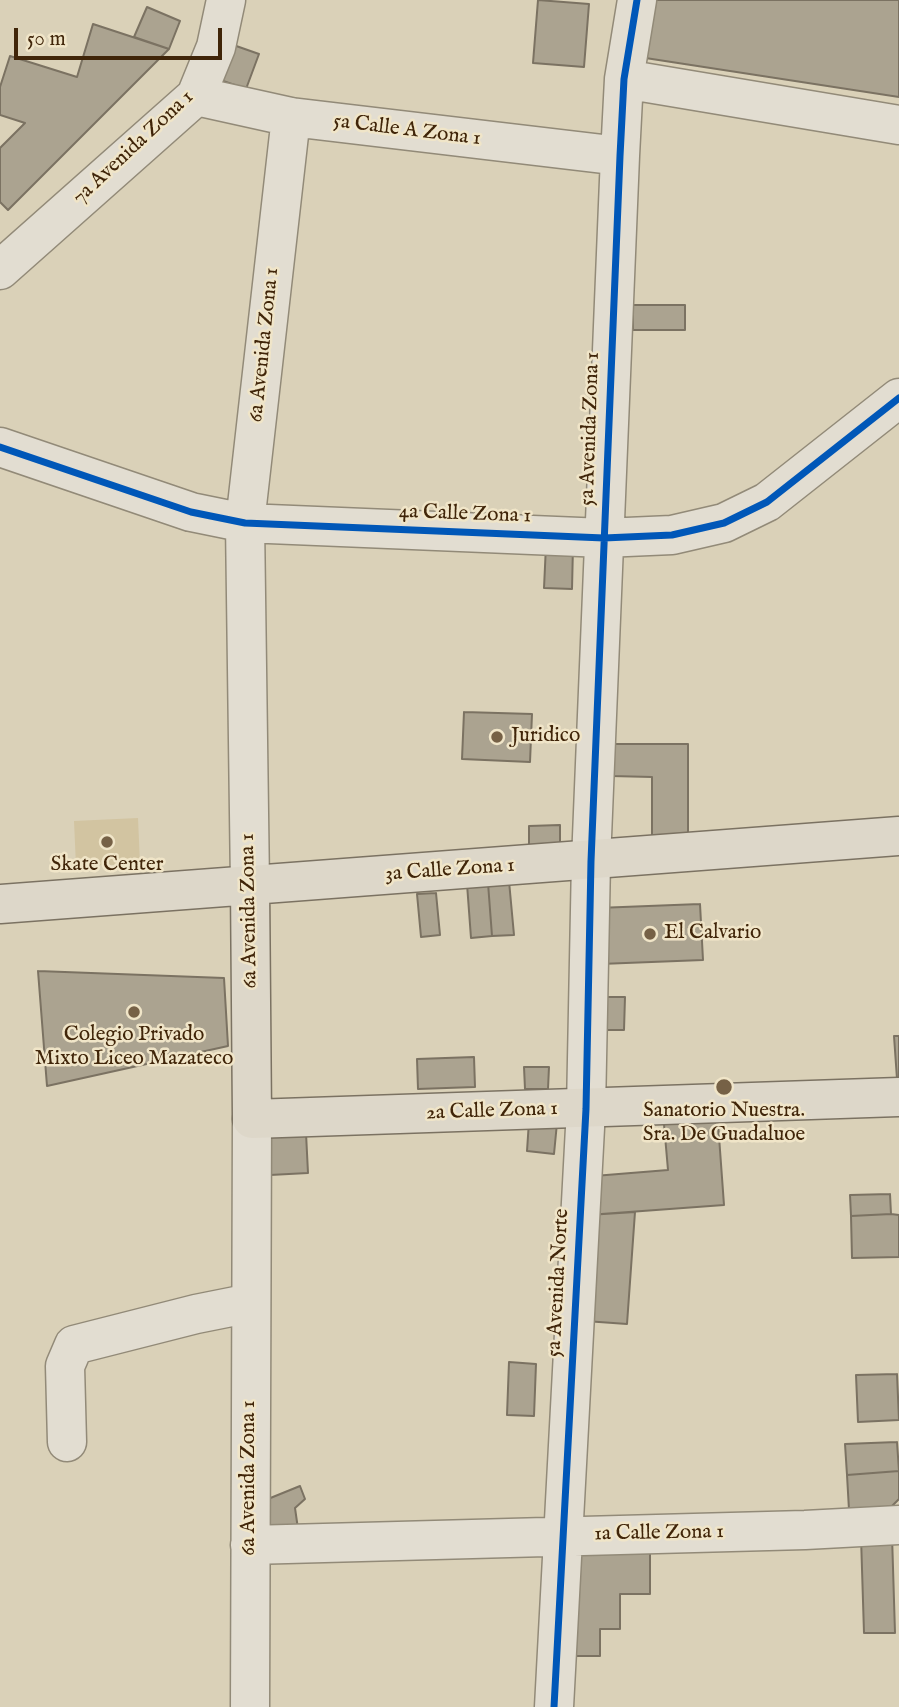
<!DOCTYPE html>
<html>
<head>
<meta charset="utf-8">
<style>
  body { margin:0 }
  #map { position:relative; width:899px; height:1707px; overflow:hidden; background:#dad1b8; font-family:"IM FELL English",serif }
  canvas { display:block }
  .scale { position:absolute; left:14px; top:28px; width:208px; height:32px; box-sizing:border-box; border:4px solid #402509; border-top:0; padding-left:9px; font-size:21px; line-height:24px; white-space:nowrap; color:#402509; -webkit-text-stroke:5px #f0e5c8; paint-order:stroke }
</style>
</head>
<body>
<div id="map">
<canvas width="899" height="1707"></canvas>
<div class="scale">50 m</div>
</div>
<script>
const ctx = document.querySelector('canvas').getContext('2d');
ctx.lineJoin = 'round';
function paint(path, color) { ctx.fillStyle = color; ctx.fill(path, 'evenodd'); }
const toPath = rows => new Path2D(rows.map(r => 'M' + r).join(''));
function stroke(path, color, width, dash) { ctx.strokeStyle = color; ctx.lineWidth = width; ctx.lineCap = dash ? 'butt' : 'round'; ctx.setLineDash(dash || []); ctx.stroke(path); }
function label(font, color, halo, rows, align = 'center') {
  ctx.font = font + ' "IM FELL English",serif'; ctx.lineWidth = 5; ctx.setLineDash([]); ctx.textBaseline = 'middle'; ctx.strokeStyle = halo; ctx.fillStyle = color; for (const [text, x, y, turn = 0] of rows) {
    ctx.save(); ctx.translate(x, y); ctx.rotate((+turn || 0) * Math.PI / 180); ctx.textAlign = isNaN(turn) ? turn : align; if (halo) ctx.strokeText(text, 0, 0); ctx.fillText(text, 0, 0); ctx.restore();
  }
}
paint(toPath([
  [138,818,140,864,76,866,74,821]
]), '#d2c4a1');
const building = toPath([
  [538,0,589,4,584,67,533,63,538,0],
  [647,0,899,0,899,97,639,57,647,0],
  [147,7,180,21,169,49,134,37,147,7],
  [93,24,169,49,8,210,0,202,0,148,25,123,0,115,0,87,10,56,77,77,93,24],
  [222,41,259,54,246,89,209,76,222,41],
  [633,305,685,305,685,330,633,330,633,305],
  [546,545,573,546,572,589,544,588,546,545],
  [464,712,532,714,530,762,462,759,464,712],
  [611,744,688,744,688,836,652,835,652,777,611,776,611,744],
  [560,825,560,844,529,845,529,826,560,825],
  [509,881,514,935,492,936,488,883,509,881],
  [488,883,492,936,471,938,467,884,488,883],
  [436,893,440,935,421,937,417,894,436,893],
  [700,904,703,960,600,964,597,908,700,904],
  [38,971,224,978,228,1046,47,1086,38,971],
  [604,997,625,997,624,1030,603,1030,604,997],
  [894,1036,899,1036,899,1079,897,1079,894,1036],
  [474,1057,475,1087,418,1089,417,1059,474,1057],
  [524,1067,549,1067,548,1089,525,1089,524,1067],
  [717,1109,724,1205,588,1215,594,1176,668,1170,663,1113,717,1109],
  [529,1121,557,1123,554,1154,527,1151,529,1121],
  [306,1133,308,1173,270,1175,268,1135,306,1133],
  [890,1194,891,1214,851,1216,850,1195,890,1194],
  [635,1212,627,1324,585,1321,588,1215,635,1212],
  [891,1214,899,1215,899,1257,852,1258,851,1216,891,1214],
  [509,1362,536,1364,534,1416,507,1415,509,1362],
  [897,1374,899,1420,858,1422,856,1375,897,1374],
  [897,1442,899,1471,847,1475,845,1444,897,1442],
  [899,1471,899,1499,891,1507,849,1510,847,1475,899,1471],
  [300,1486,305,1499,295,1508,298,1529,263,1524,263,1501,300,1486],
  [892,1535,895,1633,864,1633,861,1537,892,1535],
  [650,1552,650,1594,620,1594,620,1629,600,1629,600,1656,569,1656,568,1553,650,1552]
]);
paint(building, '#aba390');
stroke(building, '#7b7262', 2);
const minor = toPath([
  [624,79,899,125],
  [196,96,291,117,620,156],
  [0,270,196,96,216,47,226,0],
  [0,447,191,512,245,523,604,538,672,535,724,523,767,502,899,398],
  [250,885,245,523,291,117],
  [67,1442,65,1366,74,1345,196,1314,251,1303],
  [250,1545,805,1530,899,1525],
  [250,1707,252,1119],
  [554,1707,586,1109,591,861,620,156,624,79,637,0]
]);
const major = toPath([
  [250,885,252,1119,899,1097],
  [0,904,899,836]
]);
stroke(minor, '#928a78', 41);
stroke(major, '#7b7262', 41);
stroke(minor, '#e2ddd1', 38);
stroke(major, '#ddd7c9', 38);
stroke(toPath([
  [0,447,191,512,245,523,604,538,672,535,724,523,767,502,899,398],
  [554,1707,586,1109,591,861,620,156,624,79,637,0]
]), '#0057b8', 7);
for (const [x, y, r, color] of [
  [497,737,7,"#766146"],
  [107,842,7,"#766146"],
  [650,934,7,"#766146"],
  [134,1012,7,"#766146"],
  [724,1087,9,"#766146"]
]) { const dot = new Path2D(); dot.arc(x, y, r, 0, 2 * Math.PI); ctx.fillStyle = color; ctx.fill(dot); stroke(dot, '#f0e5c8', 2.5); }
label('21px', '#402509', '#f0e5c8', [
  ["5a Calle A Zona 1",407,131,7],
  ["7a Avenida Zona 1",134,148,-43],
  ["6a Avenida Zona 1",265,345,-84],
  ["5a Avenida Zona 1",591,429,-88],
  ["4a Calle Zona 1",465,515,2],
  ["3a Calle Zona 1",450,871,-4],
  ["6a Avenida Zona 1",250,911,-91],
  ["2a Calle Zona 1",492,1112,-2],
  ["5a Avenida Norte",559,1283,-87],
  ["6a Avenida Zona 1",250,1478,-90],
  ["1a Calle Zona 1",659,1534,-1]
]);
label('21px', '#402509', '#f0e5c8', [
  ["Juridico",511,737,"left"],
  ["Skate Center",107,866],
  ["El Calvario",664,934,"left"],
  ["Colegio Privado",134,1036],
  ["Mixto Liceo Mazateco",134,1060],
  ["Sanatorio Nuestra.",724,1112],
  ["Sra. De Guadaluoe",724,1136]
]);
</script>
</body>
</html>
